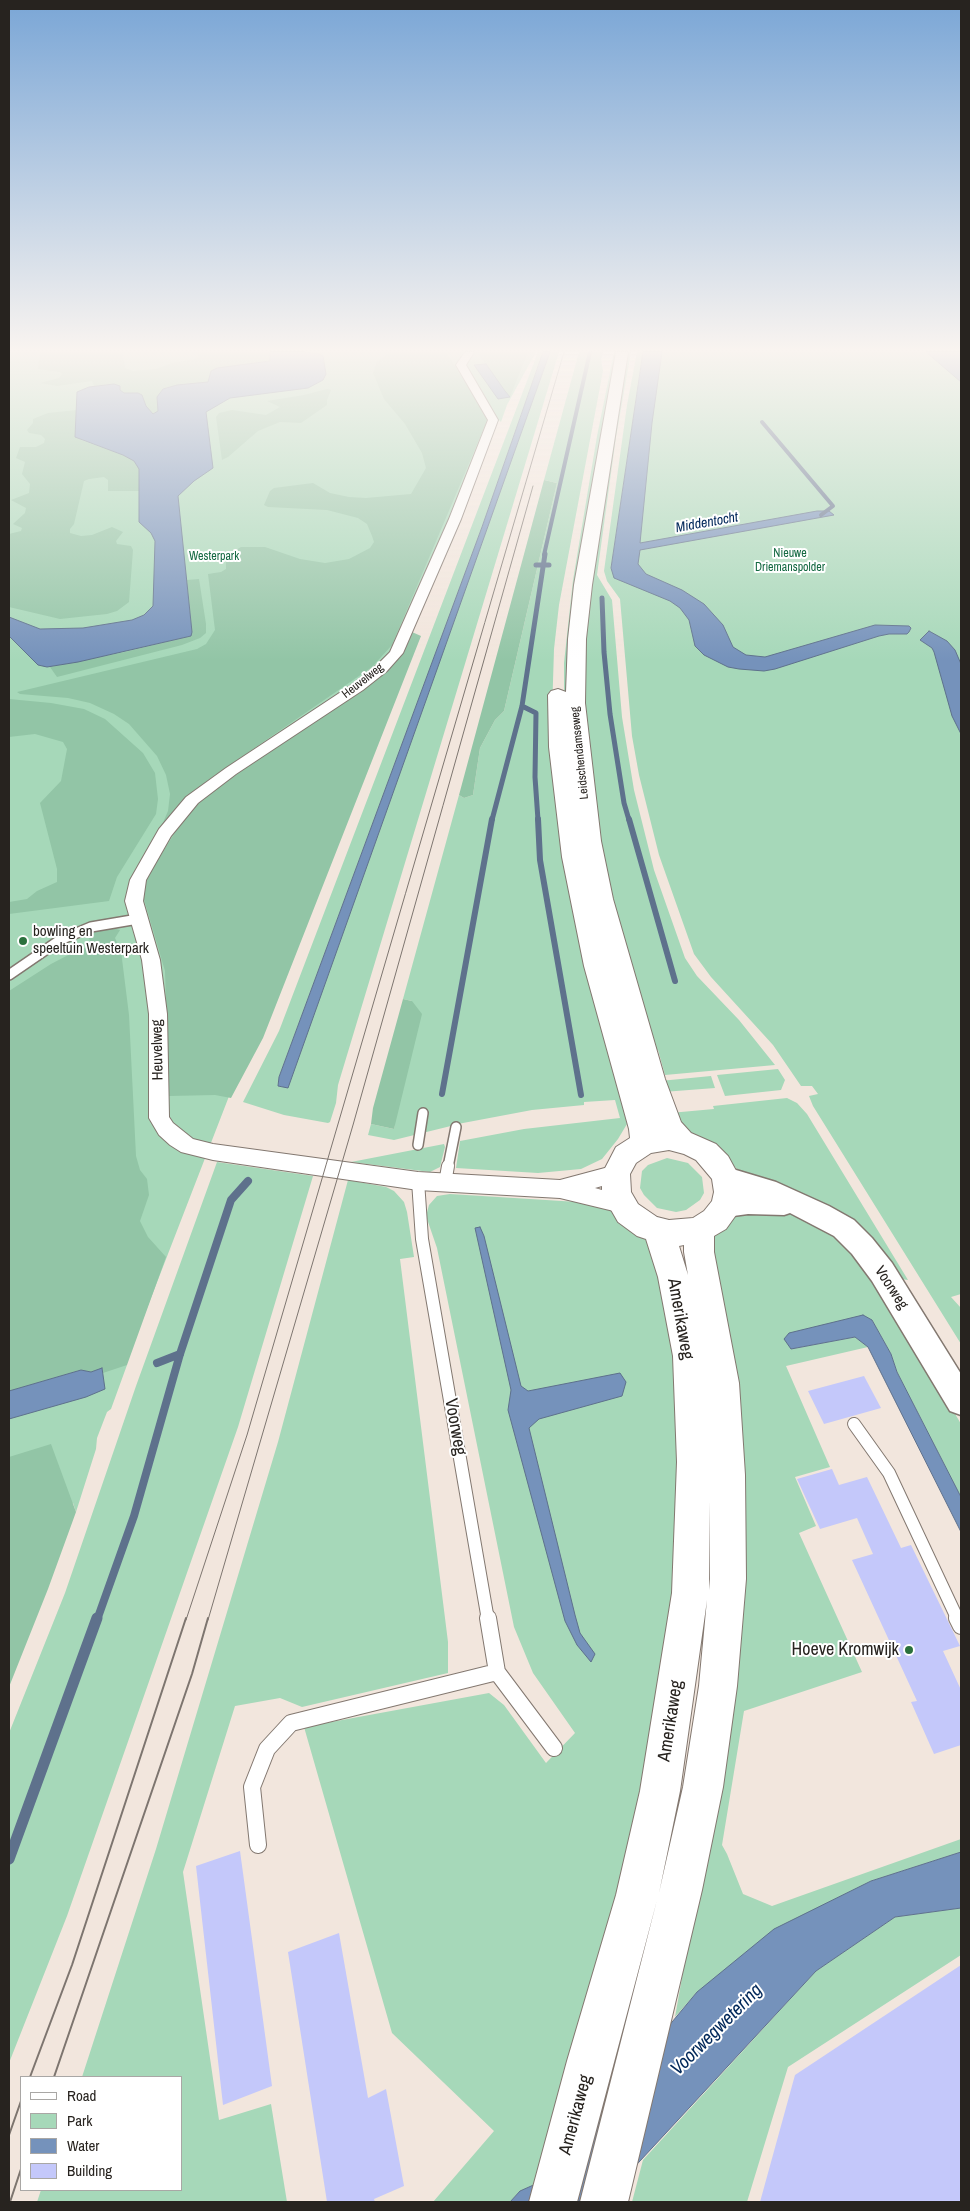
<!DOCTYPE html>
<html>
<head>
<meta charset="utf-8">
<style>
  body { margin:0 }
  #map { position:relative; width:970px; height:2211px; overflow:hidden; background:#f2e6dd; font-family:"Archivo Narrow",sans-serif }
  canvas { display:block }
  .frame { position:absolute; inset:0; border:10px solid #27231f; pointer-events:none }
  .legend { position:absolute; left:20px; top:2076px; width:162px; height:115px; box-sizing:border-box; background:#fff; border:1px solid #a9a7a5; margin:0; padding:6px 9px; list-style:none; font-size:15px; color:#27231f }
  .legend li { display:flex; align-items:center; gap:10px; height:25px }
  .legend b { width:25px; border:1px solid #a9a7a5 }
</style>
</head>
<body>
<div id="map">
<canvas width="970" height="2211"></canvas>
<div class="frame"></div>
<ul class="legend">
<li><b style="height:6px;background:#fff"></b>Road</li>
<li><b style="height:14px;background:#a6d8b9"></b>Park</li>
<li><b style="height:14px;background:#7592bb"></b>Water</li>
<li><b style="height:14px;background:#c4c8fa"></b>Building</li>
</ul>
</div>
<script>
const ctx = document.querySelector('canvas').getContext('2d');
ctx.lineJoin = 'round';
function paint(path, color) { ctx.fillStyle = color; ctx.fill(path, 'evenodd'); }
const toPath = rows => new Path2D(rows.map(r => 'M' + r).join(''));
function stroke(path, color, width, dash) { ctx.strokeStyle = color; ctx.lineWidth = width; ctx.lineCap = dash ? 'butt' : 'round'; ctx.setLineDash(dash || []); ctx.stroke(path); }
function label(font, color, halo, rows, align = 'center') {
  ctx.font = font + ' "Archivo Narrow",sans-serif'; ctx.lineWidth = 4; ctx.setLineDash([]); ctx.textBaseline = 'middle'; ctx.strokeStyle = halo; ctx.fillStyle = color; for (const [text, x, y, turn = 0] of rows) {
    ctx.save(); ctx.translate(x, y); ctx.rotate((+turn || 0) * Math.PI / 180); ctx.textAlign = isNaN(turn) ? turn : align; if (halo) ctx.strokeText(text, 0, 0); ctx.fillText(text, 0, 0); ctx.restore();
  }
}
paint(toPath([
  [9,352,536,352,507,405,501,422,499,420,471,471,125,1365,127,1365,111,1409,107,1412,97,1438,96,1449,76,1512,73,1503,9,1525],
  [538,352,543,352,482,527,279,1077,278,1086,288,1087,550,352,559,352,338,1085,336,1103,330,1122,328,1123,284,1115,243,1102,279,1031],
  [579,352,603,352,601,359,603,371,559,605,554,649,551,746,627,1124,618,1139,602,1159,581,1169,538,1173,456,1168,460,1141,524,1129,620,1118,615,1100,584,1102,584,1105,532,1110,463,1123,394,1140,368,1135,371,1124,394,1129,412,1001,403,999,459,795,464,798,473,795,480,748,495,720,504,711,557,483,544,480],
  [614,352,618,352,564,716,564,663,573,580,597,436],
  [625,352,631,352,616,437,597,575,612,600,622,717,634,790,654,870,685,958,697,976,739,1020,775,1065,665,1075,658,1050,652,1050,613,918,588,790,581,647,615,405],
  [637,352,643,352,611,568,617,580,648,352,961,352,961,1294,951,1297,961,1308,961,1344,813,1106,809,1096,818,1094,812,1086,801,1086,773,1045,711,977,694,954,659,855,639,775,632,736,620,599,607,581,604,571,627,405],
  [778,1069,785,1080,781,1090,725,1096,717,1075],
  [711,1076,715,1088,663,1092,660,1081],
  [787,1098,797,1103,807,1114,908,1280,901,1279,850,1219,826,1204,744,1174,693,1136,670,1113,714,1109,713,1106],
  [444,1144,445,1147,440,1167,430,1172,351,1162],
  [667,1158,688,1163,702,1177,704,1193,700,1200,686,1210,676,1212,657,1208,644,1195,640,1188,642,1171,648,1165],
  [217,1162,313,1176,238,1427,67,1916,9,2063,9,1733,65,1593,136,1386],
  [348,1180,386,1187,394,1191,404,1202,407,1212,414,1257,400,1259,448,1642,448,1673,302,1707,280,1698,235,1706,183,1872,219,2120,271,2104,287,2202,37,2202,41,2190,181,2190,181,2077,82,2077,156,1849,278,1442],
  [450,1194,594,1203,613,1210,646,1237,669,1288,685,1525,650,1783,537,2184,520,2191,510,2202,433,2202,494,2131,392,2033,304,1727,489,1693,504,1705,546,1763,575,1733,533,1673,514,1627,437,1248,426,1216,429,1205,437,1196],
  [769,1209,802,1217,836,1236,859,1260,889,1301,961,1424,961,1497,897,1372,891,1354,872,1320,791,1349,855,1337,868,1347,786,1366,830,1467,795,1477,816,1526,799,1533,862,1672,744,1711,722,1845,727,1854,743,1894,772,1906,961,1839,961,1852,871,1881,697,1992,675,2017,729,1713,708,1251,713,1235,739,1212],
  [961,1908,961,1955,788,2067,747,2202,632,2202,643,2160,816,1971,895,1917]
]), '#a6d8b9');
paint(toPath([
  [40,352,117,352,123,355,125,368,133,371,156,369,175,362,193,360,199,357,196,352,270,352,272,360,211,371,208,382,205,383,168,387,163,389,157,397,158,411,153,414,146,406,142,395,137,393,124,393,103,385,94,386,92,381,57,386,40,383,59,378,62,374,60,372,38,369],
  [390,352,446,352,485,414,487,421,392,645,372,667,208,780,174,811,159,832,168,811,170,794,166,775,157,756,129,724,114,714,90,703,68,698,20,694,17,692,197,649,206,644,215,630,208,574,221,572,226,569,226,556,241,547,265,547,300,559,325,563,349,559,370,548,374,542,372,536,367,524,358,518,327,510,268,507,264,505,270,491,274,488,313,483,330,493,349,497,366,498,411,494,426,468,422,453,405,424,384,399,373,373,377,362],
  [477,352,528,352,510,397,505,391],
  [327,389,331,390,327,400,327,405,301,423,280,422,258,431,228,457,222,460,216,417,219,413,232,410,266,415,280,407,267,401,304,395],
  [77,410,76,418,81,440,123,455,134,461,139,469,139,491,108,491,108,480,104,477,89,479,84,481,74,524,70,529,70,533,81,536,92,535,112,527,123,532,116,541,117,544,131,546,133,550,129,602,117,611,107,614,60,619,9,607,9,534,21,531,22,528,13,524,25,513,26,508,11,500,29,493,30,484,22,474,25,462,16,458,20,447,36,447,44,443,45,439,41,435,29,433,27,430,33,423,33,419,48,413],
  [544,480,557,483,504,711,495,720,480,748,473,795,464,798,459,795],
  [199,579,206,624,206,633,200,638,182,645,57,677,50,667,125,652,190,636,192,632,187,580],
  [412,632,421,636,263,1038,231,1098,215,1095,169,1096,165,971,143,896,145,884,150,872,183,820,202,798,378,678,397,659,406,647],
  [9,699,51,703,84,709,105,719,143,753,155,773,158,799,156,814,117,877,109,901,9,914,9,902,27,899,37,891,57,882,57,869,40,803,61,781,67,749,63,742,35,734,9,737],
  [113,928,120,930,115,938,121,951,129,1015,136,1156,140,1170,147,1179,149,1195,140,1221,148,1237,166,1257,127,1365,103,1373,102,1368,91,1372,80,1370,9,1391,9,991,51,964,74,952,92,945,87,934],
  [403,999,412,1001,422,1014,394,1129,371,1124,373,1108],
  [51,1444,76,1512,48,1589,9,1687,9,1457]
]), '#92c5a6');
const water = toPath([
  [270,352,305,352,319,354,323,356,326,374,323,380,308,388,230,398,206,412,213,468,194,481,178,496,192,632,191,636,78,662,47,667,38,665,9,636,9,617,40,629,83,628,132,620,144,615,153,606,155,541,151,533,139,522,139,469,134,461,123,455,75,437,77,392,89,387,114,384,120,386,120,390,124,393,138,393,142,395,146,406,153,414,158,411,157,397,163,389,177,385,208,382,211,371,217,368,270,361,270,352],
  [543,352,550,352,288,1088,278,1086,279,1077,482,527,543,352],
  [643,352,662,352,652,423,640,543,817,511,829,511,834,515,640,550,638,564,646,574,682,590,704,604,723,625,733,647,746,655,765,657,875,625,909,626,911,628,909,632,907,634,889,634,879,636,775,669,764,671,739,669,728,667,704,655,695,646,689,620,680,608,670,601,614,578,611,568,643,352],
  [926,352,961,352,961,382,926,352],
  [486,364,505,391,510,397,498,399,474,365,486,364],
  [929,631,947,641,955,650,961,664,961,734,952,716,934,652,932,648,920,640,929,631],
  [480,1227,484,1236,521,1386,528,1391,620,1373,626,1382,622,1396,539,1419,529,1428,575,1615,580,1633,595,1654,591,1662,577,1645,565,1621,508,1410,511,1390,475,1228,480,1227],
  [863,1315,872,1320,891,1354,897,1372,961,1497,961,1532,868,1347,855,1337,791,1349,784,1339,789,1333,863,1315],
  [102,1368,105,1389,86,1397,9,1419,9,1391,81,1370,91,1372,102,1368],
  [961,1852,961,1908,895,1917,816,1971,602,2202,510,2202,520,2191,538,2183,697,1992,774,1929,871,1881,961,1852]
]);
paint(water, '#7592bb');
stroke(water, '#5e718c', 1);
stroke(toPath([
  [762,422,833,506,821,515],
  [544,555,590,352]
]), '#5e718c', 4);
stroke(toPath([
  [536,565,549,565],
  [602,598,604,652,610,714,624,803,629,820],
  [522,706,536,713,535,777,538,820],
  [492,820,522,706,545,554]
]), '#5e718c', 5);
stroke(toPath([
  [538,819,540,860,581,1095],
  [629,819,675,981],
  [442,1094,492,819]
]), '#5e718c', 6);
stroke(toPath([
  [157,1363,180,1354],
  [97,1620,134,1516,180,1354,231,1200,248,1181]
]), '#5e718c', 8);
stroke(toPath([
  [9,1859,97,1618]
]), '#5e718c', 11);
paint(toPath([
  [864,1376,881,1408,824,1424,808,1391],
  [832,1469,839,1485,867,1477,901,1548,911,1545,960,1646,943,1651,961,1690,961,1745,934,1754,911,1702,917,1701,852,1560,873,1554,857,1518,820,1529,797,1479],
  [240,1851,272,2086,223,2105,196,1866],
  [339,1933,368,2098,386,2089,404,2186,374,2199,375,2202,327,2202,288,1952],
  [961,1965,961,2202,760,2202,795,2075]
]), '#c4c8fa');
const serviceFar2 = toPath([
  [9,975,60,940,91,927,138,919],
  [418,1145,423,1113],
  [448,1167,456,1127]
]);
const serviceFar1 = toPath([
  [418,1181,422,1239,488,1620],
  [445,1183,448,1166],
  [854,1424,889,1473,958,1620]
]);
const service = toPath([
  [957,1618,961,1626],
  [497,1672,554,1748],
  [258,1845,252,1787,267,1749,291,1723,497,1672,488,1618]
]);
const minor = toPath([
  [465,352,474,352,466,365,498,420,461,519,403,653,387,671,363,690,236,774,198,803,171,836,146,880,143,901,160,960,167,1014,169,1117,173,1123,193,1139,213,1144,418,1172,560,1180,616,1165,623,1168,626,1174,623,1180,595,1188,630,1198,633,1204,630,1210,622,1213,560,1198,418,1190,213,1160,181,1152,170,1145,159,1135,149,1118,149,1014,142,960,125,901,130,880,159,829,186,797,226,768,353,684,377,665,390,652,449,519,488,420,456,365,465,352]
]);
const tertiary = toPath([
  [726,1167,776,1182,829,1206,854,1220,872,1238,892,1263,961,1374,961,1415,950,1411,872,1281,852,1254,834,1236,790,1213,784,1215,748,1214,726,1217,717,1214,713,1206,717,1198,739,1193,717,1186,713,1178,717,1170,726,1167]
]);
const secondary = toPath([
  [616,352,628,352,592,585,586,639,585,703,601,841,613,899,665,1079,681,1122,691,1133,716,1144,728,1156,740,1178,744,1192,736,1215,726,1229,714,1236,714,1252,739,1383,745,1475,746,1579,737,1686,723,1787,702,1890,628,2202,580,2202,657,1900,577,2202,529,2202,567,2061,616,1895,640,1791,672,1593,677,1462,673,1356,658,1277,646,1239,637,1236,618,1222,602,1194,602,1174,616,1147,630,1138,629,1129,584,966,562,857,549,747,548,695,551,691,558,689,566,692,568,639,574,585,616,352],
  [669,1150,684,1154,696,1160,712,1179,714,1192,712,1201,704,1211,693,1218,669,1220,657,1217,638,1204,631,1192,630,1174,636,1163,651,1153,669,1150],
  [684,1245,684,1252,688,1275,679,1246,684,1245],
  [710,1501,710,1579,709,1590,710,1501],
  [707,1600,699,1686,683,1787,659,1893,680,1791,707,1600]
]);
stroke(serviceFar2, '#837870', 12);
stroke(serviceFar1, '#837870', 14);
stroke(service, '#837870', 18);
stroke(minor, '#837870', 2);
stroke(tertiary, '#837870', 3);
stroke(secondary, '#837870', 2);
stroke(serviceFar2, '#fff', 9);
stroke(serviceFar1, '#fff', 12);
stroke(service, '#fff', 16);
paint(minor, '#fff');
paint(tertiary, '#fff');
paint(secondary, '#fff');
stroke(toPath([
  [186,1620,247,1435,564,352],
  [208,1620,353,1125,533,486]
]), '#7d756f', 1);
stroke(toPath([
  [30,2077,72,1965,186,1618],
  [54,2077,192,1674,208,1618],
  [9,2135,21,2101],
  [10,2202,21,2169]
]), '#7d756f', 2);
const sky = ctx.createLinearGradient(0, 0, 0, 661);
sky.addColorStop(0, '#7aa6d6');
sky.addColorStop(0.53, '#f9f4f0');
sky.addColorStop(1, '#f9f4f000');
ctx.fillStyle = sky;
ctx.fillRect(0, 0, 970, 661);
for (const [x, y, r, color] of [
  [23,941,5,"#2b713d"],
  [909,1650,5,"#2b713d"]
]) { const dot = new Path2D(); dot.arc(x, y, r, 0, 2 * Math.PI); ctx.fillStyle = color; ctx.fill(dot); stroke(dot, '#fff', 2); }
label('12px', '#136841', '#fff', [
  ["Nieuwe",790,554],
  ["Driemanspolder",790,568],
  ["Westerpark",214,557]
]);
label('12px', '#27231f', '#fff', [
  ["Heuvelweg",363,681,-38],
  ["Leidschendamseweg",580,753,-96]
]);
label('italic 14px', '#002759', '#fff', [
  ["Middentocht",707,523,-10]
]);
label('15px', '#27231f', '#fff', [
  ["bowling en",33,932],
  ["speeltuin Westerpark",33,949]
], 'left');
label('15px', '#27231f', '#fff', [
  ["Heuvelweg",158,1050,-91],
  ["Voorweg",891,1288,57]
]);
label('18px', '#27231f', '#fff', [
  ["Amerikaweg",680,1319,80],
  ["Voorweg",455,1427,80],
  ["Amerikaweg",671,1721,-81],
  ["Amerikaweg",576,2115,-75]
]);
label('18px', '#27231f', '#fff', [
  ["Hoeve Kromwijk",899,1650]
], 'right');
label('italic 19px', '#002759', '#fff', [
  ["Voorwegwetering",717,2030,-45]
]);
</script>
</body>
</html>
